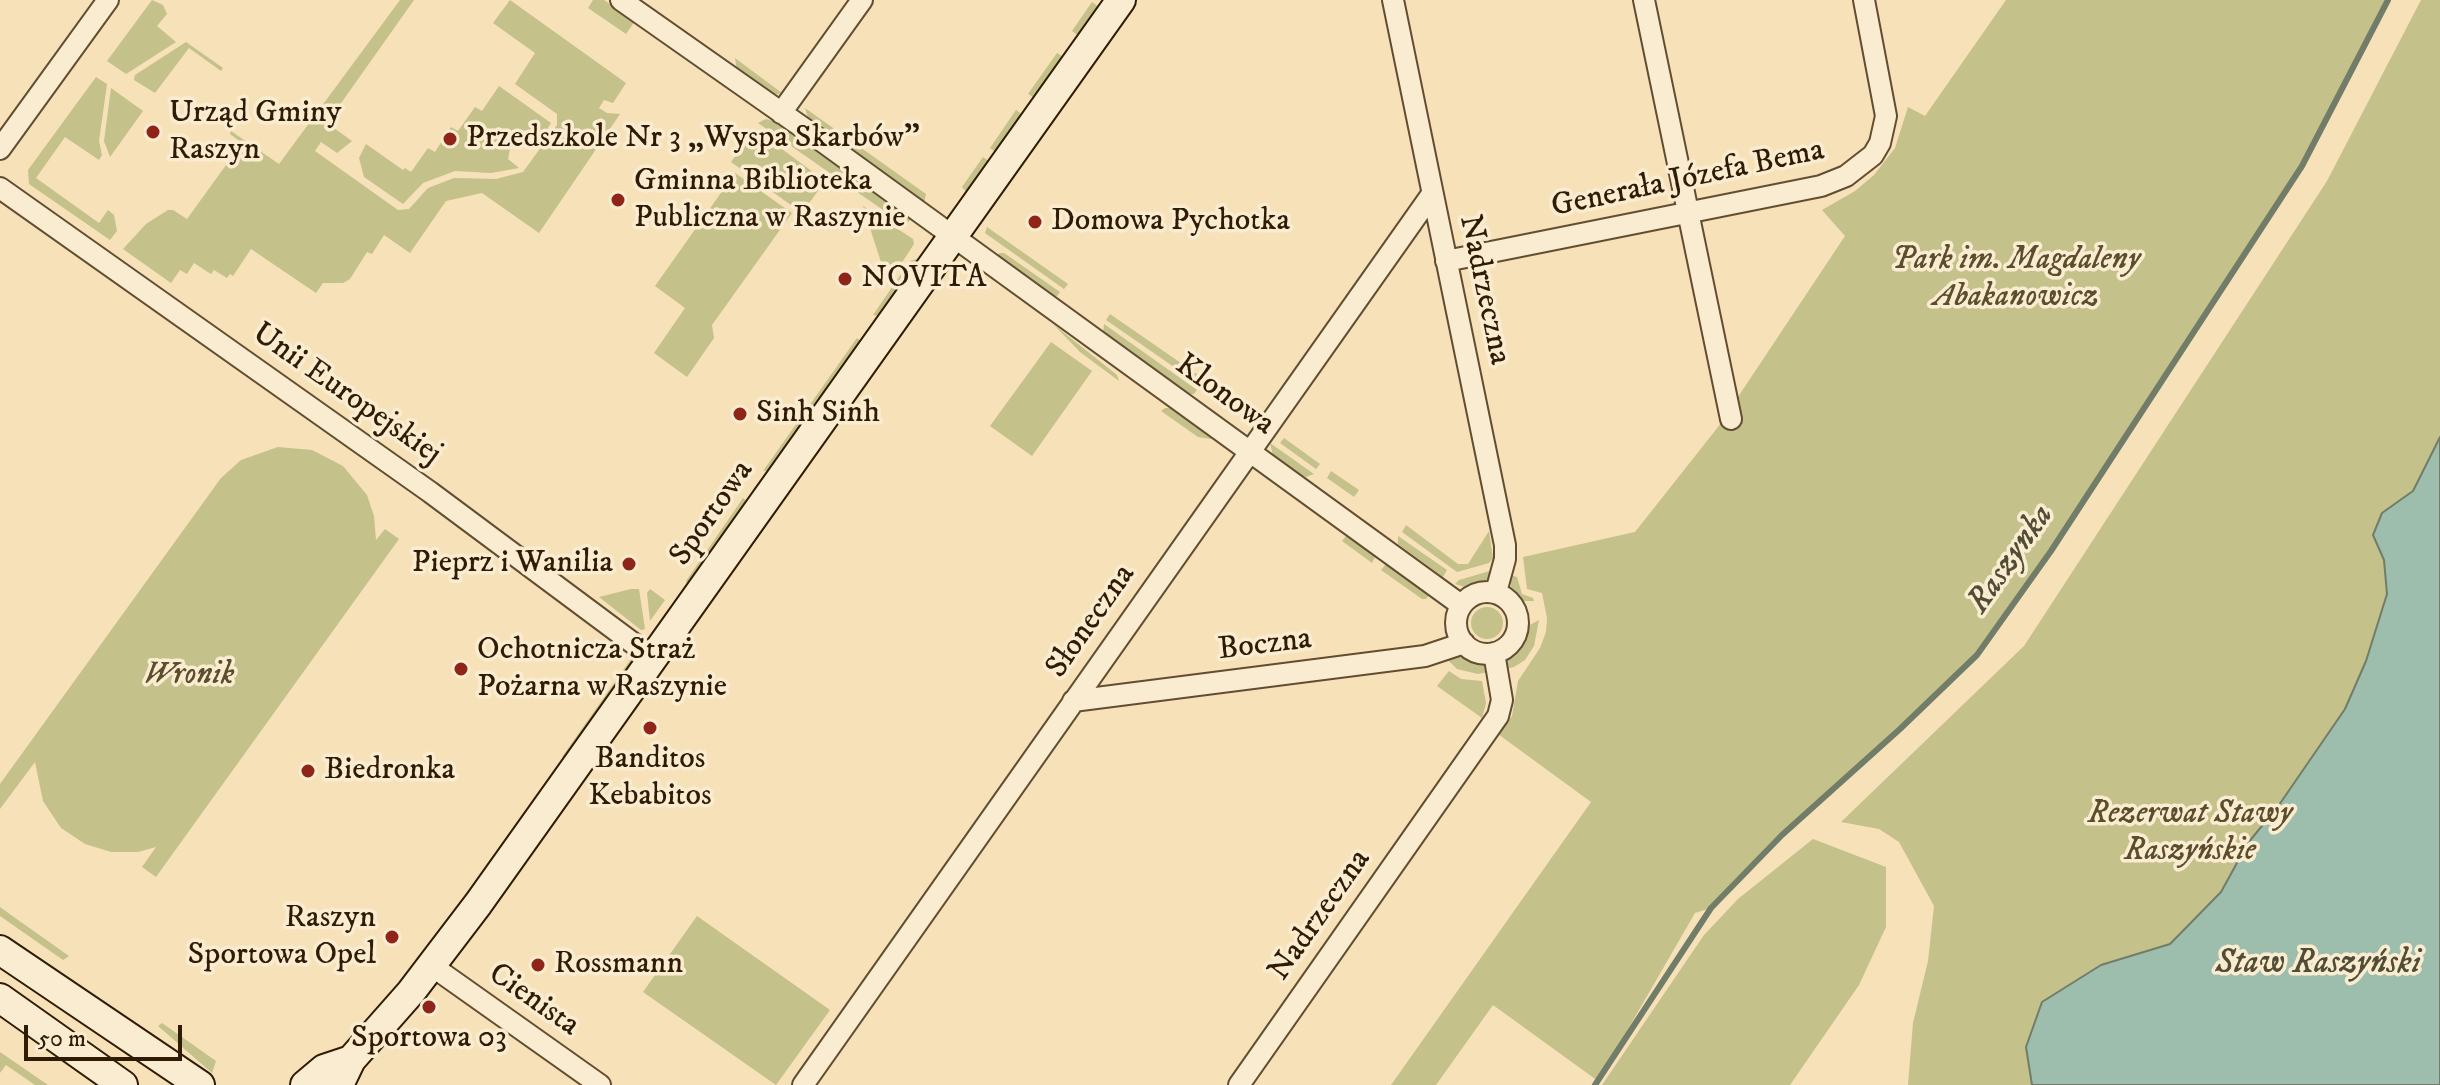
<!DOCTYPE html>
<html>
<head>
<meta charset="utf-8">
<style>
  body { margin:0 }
  #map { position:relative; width:2440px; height:1085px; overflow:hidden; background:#f7e1b8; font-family:"IM FELL DW Pica",serif }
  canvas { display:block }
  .scale { position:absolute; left:24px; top:1025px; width:158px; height:36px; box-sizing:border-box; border:4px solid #301c04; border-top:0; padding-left:10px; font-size:24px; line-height:28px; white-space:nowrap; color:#301c04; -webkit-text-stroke:6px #faecd1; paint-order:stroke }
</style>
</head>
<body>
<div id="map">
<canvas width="2440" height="1085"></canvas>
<div class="scale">50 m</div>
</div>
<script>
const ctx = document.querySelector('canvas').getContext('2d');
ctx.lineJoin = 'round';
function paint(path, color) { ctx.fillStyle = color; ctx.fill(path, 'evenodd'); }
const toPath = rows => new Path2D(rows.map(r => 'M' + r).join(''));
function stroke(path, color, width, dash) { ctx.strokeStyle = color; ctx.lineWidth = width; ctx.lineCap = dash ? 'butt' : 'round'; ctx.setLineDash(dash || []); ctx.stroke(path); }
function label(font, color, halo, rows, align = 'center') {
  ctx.font = font + ' "IM FELL DW Pica",serif'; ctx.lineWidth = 7; ctx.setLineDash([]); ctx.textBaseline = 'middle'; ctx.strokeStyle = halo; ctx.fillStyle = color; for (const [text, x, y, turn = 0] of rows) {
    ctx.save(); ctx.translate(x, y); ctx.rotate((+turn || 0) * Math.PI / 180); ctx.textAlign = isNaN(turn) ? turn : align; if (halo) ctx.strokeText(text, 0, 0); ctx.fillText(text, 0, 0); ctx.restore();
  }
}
paint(toPath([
  [152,0,163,5,167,14,157,26,176,42,126,74,107,61],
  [400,0,414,0,327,123,352,141,337,153,321,142,315,151,398,210,409,209,428,188,454,178,496,179,523,172,557,125,557,114,515,84,535,53,493,23,510,0,626,83,613,103,604,100,599,108,607,113,620,114,539,233,482,193,446,201,410,253,384,235,372,254,367,252,350,279,343,283,323,283,316,293,251,249,233,276,230,274,227,278,214,270,211,274,194,263,187,274,180,270,171,283,123,249,146,224,168,210,173,210,187,219,242,143,230,134,231,131,279,164],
  [593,0,604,0,635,21,626,34,588,8],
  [2006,0,2388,0,2306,159,2051,551,1977,655,1782,835,1711,908,1695,913,1598,1081,1493,1005,1436,1085,1391,1085,1591,802,1498,734,1512,716,1518,681,1540,648,1546,632,1547,618,1542,593,1527,589,1523,557,1635,532,1718,427,1845,236,1822,210,1855,191,1874,175,1895,148,1908,107,1925,116],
  [2421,0,2440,0,2440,1085,1908,1085,1913,1023,1928,961,1934,906,1899,842,1879,829,1841,822,2024,646,2327,181],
  [1092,2,1099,7,1079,36,1072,31],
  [186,42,223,68,221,71,189,48,155,93,134,80,135,75],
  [1057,53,1065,58,1036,99,1028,94],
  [735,58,782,93,774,95,737,70],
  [96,77,107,84,99,141,102,155,99,160,65,137,36,178,99,223,108,210,114,215,117,231,110,240,29,184,28,170],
  [499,86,551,123,541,139,527,130,510,133,511,144,508,159,519,168,491,173,455,171,423,183,403,204,364,177,359,158,366,144,403,170,405,168,411,172,428,148,435,152,451,127,458,131,475,107,482,111],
  [111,88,143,111,110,157,104,141],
  [805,108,926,194,924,203,809,121],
  [1016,110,1023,115,997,153,990,148],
  [766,119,777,122,911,218,906,226,758,123],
  [755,129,825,181,802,213,731,162],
  [983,157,992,163,968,194,962,187],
  [735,173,792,213,712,325,714,338,687,377,654,353,685,308,655,286],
  [863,206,913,239,914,244,888,284],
  [987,227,1068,284,1064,289,985,233],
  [999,253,1004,253,1060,292,1057,296,1050,296,996,258],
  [916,259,919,262,880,316,873,315,910,261],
  [1110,314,1204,379,1200,385,1106,320],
  [1053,324,1117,375,1119,381,1080,352],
  [1104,324,1197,390,1194,394,1186,394,1103,333],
  [857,338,861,341,861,345,771,471,763,471],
  [1051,342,1092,371,1032,456,990,426],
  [1213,387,1250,414,1247,419,1210,393],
  [1165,408,1171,408,1212,437,1211,439,1198,437,1161,411],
  [1284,438,1320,464,1316,469,1280,443],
  [1270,443,1314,474,1306,477,1300,475,1273,455],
  [278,447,312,450,343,466,367,495,374,516,376,540,385,529,399,539,156,877,142,867,156,847,138,852,111,852,85,844,61,828,43,801,35,762,0,809,0,784,221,478,241,460],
  [1331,471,1359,490,1354,497,1327,478],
  [743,498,749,503,689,584,687,584,686,581],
  [1406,525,1458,564,1468,564,1489,531,1493,558,1489,563,1457,572,1402,532],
  [1346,536,1372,553,1375,557,1372,563,1342,541],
  [1398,536,1447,570,1443,577,1398,544],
  [1385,565,1390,565,1430,594,1426,599,1422,599,1381,570],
  [1493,570,1494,572,1485,582,1477,587,1468,588,1455,584,1459,580],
  [1511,575,1517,577,1522,594,1533,598,1534,601,1521,601,1515,596,1511,590],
  [631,589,639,589,645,629,641,630,599,597],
  [650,589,665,600,650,621,647,593],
  '1471 623a16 16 0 1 1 32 0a16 16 0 1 1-32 0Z',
  [1539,620,1534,646,1525,660,1514,667,1504,669,1508,657,1522,641,1528,626],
  [633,656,634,663,567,757,562,757],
  [1460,656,1473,658,1483,663,1488,672,1478,674,1457,669,1448,660],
  [1449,671,1461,679,1482,681,1486,703,1482,718,1437,686],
  [1813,839,1886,867,1886,927,1859,985,1790,1085,1602,1085,1704,935,1738,899],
  [0,907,11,915,69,956,63,960,0,916],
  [697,916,830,1010,776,1085,643,992],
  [162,1023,216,1061,212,1073,158,1026],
  [0,1052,48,1085,35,1085,6,1065,0,1073]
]), '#c4c18a');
const water = toPath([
  [2440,437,2440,1085,2032,1085,2026,1047,2042,1002,2101,965,2170,944,2221,892,2248,843,2279,805,2345,709,2366,661,2387,594,2384,560,2373,535,2382,513,2413,491,2440,437]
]);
paint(water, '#9dbeac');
stroke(water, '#717d69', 2);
stroke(toPath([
  [1595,1085,1711,908,1782,835,1900,729,1977,655,2051,551,2302,166,2388,0]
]), '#717d69', 6);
const street = toPath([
  [621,0,819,139,1461,605],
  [1393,0,1505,545,1505,559,1496,592],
  [1644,0,1731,419],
  [781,113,862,0],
  [0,149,108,0],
  [0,188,430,492,653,658],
  [1446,261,1821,186,1846,176,1873,155,1880,143,1886,116,1864,0],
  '1456 623a31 31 0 1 1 62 0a31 31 0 1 1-62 0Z',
  [1073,701,1425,656,1464,643],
  [432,966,600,1085],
  [803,1085,1432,194],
  [1239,1085,1498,716,1502,700,1494,653]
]);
const secondary = toPath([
  [0,950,200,1085],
  [0,998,123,1085],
  [305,1085,324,1069,351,1060],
  [339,1085,351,1060,411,992,478,904,1121,0]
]);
stroke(street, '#624d31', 24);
stroke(secondary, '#301c04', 32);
stroke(street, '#faecd1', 20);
stroke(secondary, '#faecd1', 28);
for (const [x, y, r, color] of [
  [153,132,8,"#8f2418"],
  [450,139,8,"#8f2418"],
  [618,200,8,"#8f2418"],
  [1035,222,8,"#8f2418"],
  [845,279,8,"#8f2418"],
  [740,414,8,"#8f2418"],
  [629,564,8,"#8f2418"],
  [461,669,8,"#8f2418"],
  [650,728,8,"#8f2418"],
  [308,771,8,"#8f2418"],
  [392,937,8,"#8f2418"],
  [538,965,8,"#8f2418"],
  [429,1007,8,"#8f2418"]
]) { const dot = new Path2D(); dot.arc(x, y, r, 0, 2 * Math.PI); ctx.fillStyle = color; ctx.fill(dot); stroke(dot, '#faecd1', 3); }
label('32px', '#301c04', '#faecd1', [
  ["Urząd Gminy",169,114],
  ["Raszyn",169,151],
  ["Przedszkole Nr 3 „Wyspa Skarbów”",466,139],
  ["Gminna Biblioteka",634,182],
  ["Publiczna w Raszynie",634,219],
  ["Domowa Pychotka",1051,222],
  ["NOVITA",861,279],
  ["Sinh Sinh",756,414],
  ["Pieprz i Wanilia",613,564,"right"],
  ["Ochotnicza Straż",477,651],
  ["Pożarna w Raszynie",477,688],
  ["Banditos",650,760,"center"],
  ["Kebabitos",650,797,"center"],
  ["Biedronka",324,771],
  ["Raszyn",376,919,"right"],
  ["Sportowa Opel",376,956,"right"],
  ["Rossmann",554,965],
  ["Sportowa 03",429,1039,"center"]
], 'left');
label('32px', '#301c04', '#faecd1', [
  ["Generała Józefa Bema",1688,180,-12],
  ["Nadrzeczna",1483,290,78],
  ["Unii Europejskiej",346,395,35],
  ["Klonowa",1224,396,36],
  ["Sportowa",713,514,-55],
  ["Słoneczna",1092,622,-55],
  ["Boczna",1265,646,-7],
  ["Nadrzeczna",1321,916,-55],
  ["Cienista",533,1001,35]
]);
label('italic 32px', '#5c4e2c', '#faecd1', [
  ["Park im. Magdaleny",2016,261],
  ["Abakanowicz",2016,298],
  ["Wronik",189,676],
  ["Rezerwat Stawy",2190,815],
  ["Raszyńskie",2190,852]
]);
label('italic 34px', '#514d36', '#faecd1', [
  ["Raszynka",2012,560,-55],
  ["Staw Raszyński",2318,965]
]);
</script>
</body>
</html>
